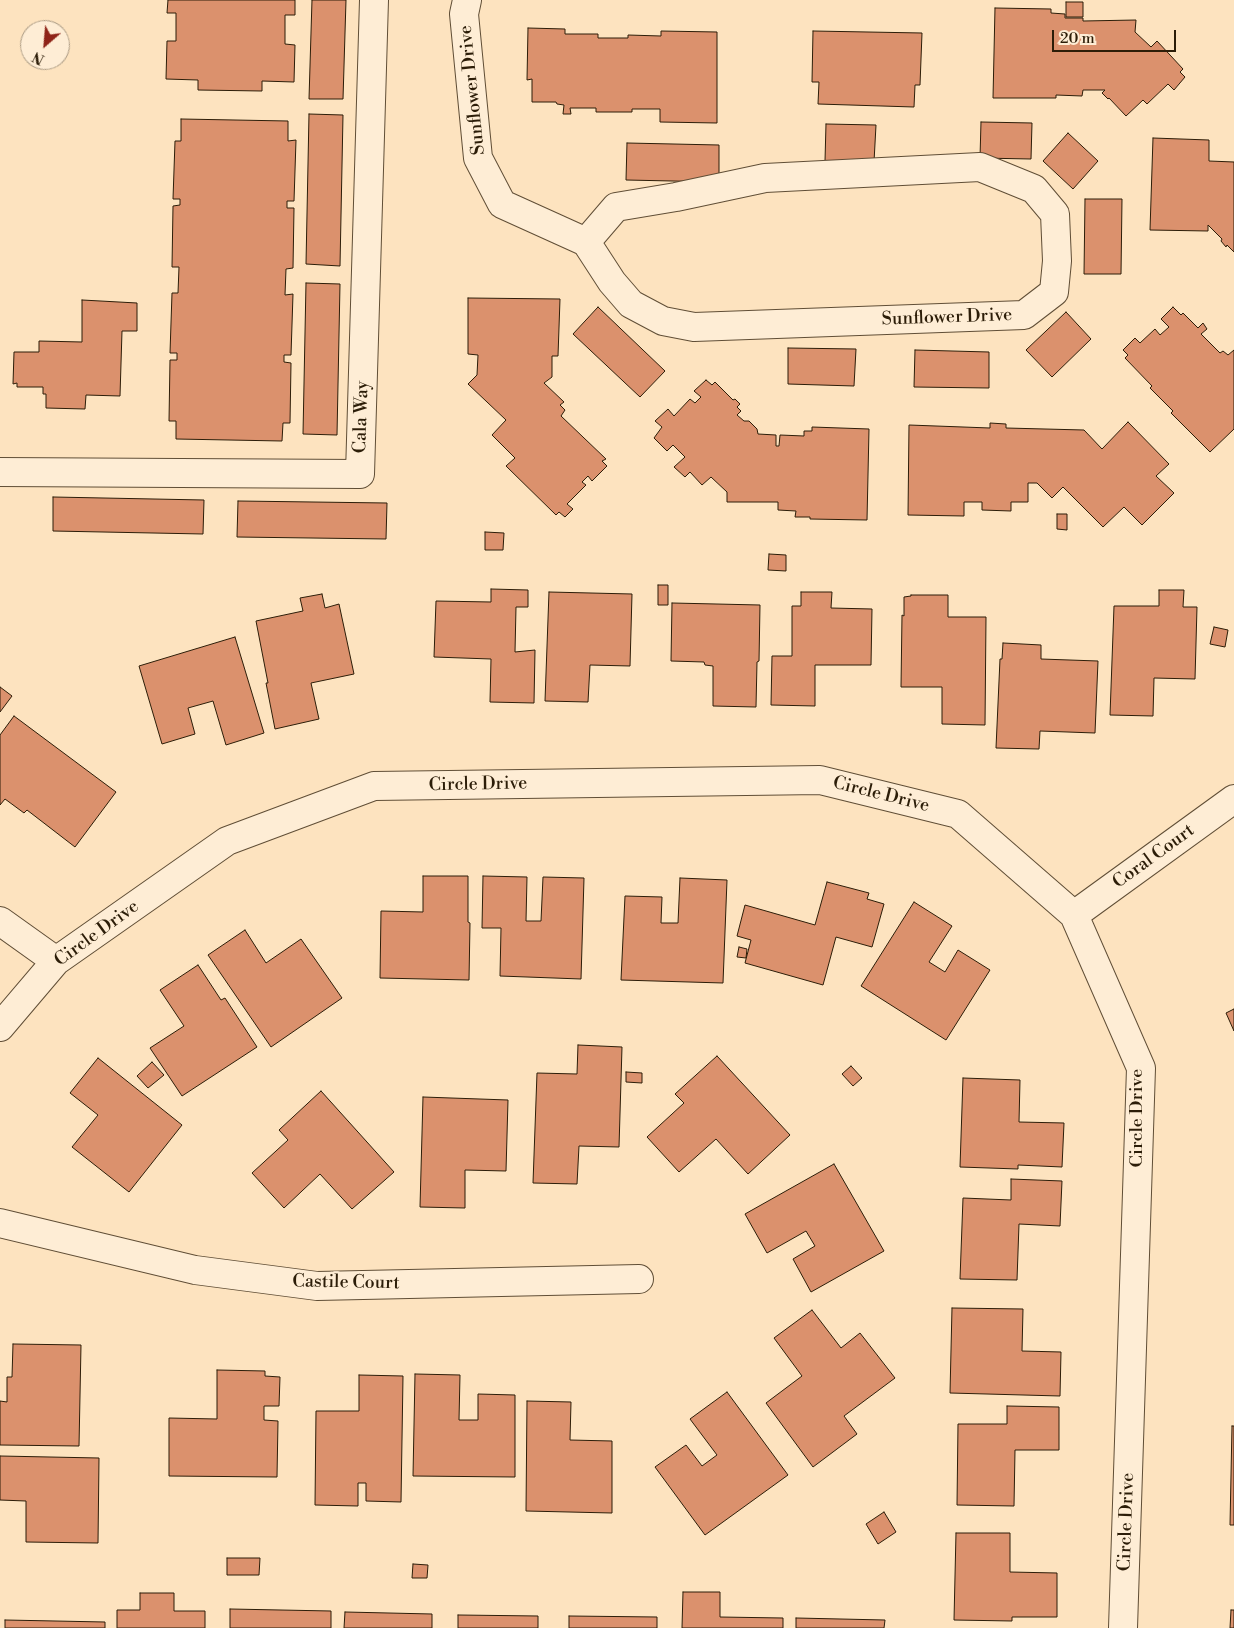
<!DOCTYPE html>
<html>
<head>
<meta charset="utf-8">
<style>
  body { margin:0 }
  #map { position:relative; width:1234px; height:1628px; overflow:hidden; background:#fde3bf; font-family:"Libre Bodoni",serif }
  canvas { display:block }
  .north { position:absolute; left:20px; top:20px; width:50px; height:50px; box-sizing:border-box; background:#feedd5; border:1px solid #aa9a83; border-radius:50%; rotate:207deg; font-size:14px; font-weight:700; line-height:20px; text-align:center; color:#2c1d08 }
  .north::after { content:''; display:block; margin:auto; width:18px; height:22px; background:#8f2418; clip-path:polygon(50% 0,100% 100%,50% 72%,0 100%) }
  .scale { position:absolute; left:1052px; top:30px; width:124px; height:22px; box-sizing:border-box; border:2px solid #2c1d08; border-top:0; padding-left:6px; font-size:15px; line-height:18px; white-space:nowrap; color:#2c1d08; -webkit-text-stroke:4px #feedd5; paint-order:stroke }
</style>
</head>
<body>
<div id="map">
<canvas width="1234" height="1628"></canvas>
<div class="north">N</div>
<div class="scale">20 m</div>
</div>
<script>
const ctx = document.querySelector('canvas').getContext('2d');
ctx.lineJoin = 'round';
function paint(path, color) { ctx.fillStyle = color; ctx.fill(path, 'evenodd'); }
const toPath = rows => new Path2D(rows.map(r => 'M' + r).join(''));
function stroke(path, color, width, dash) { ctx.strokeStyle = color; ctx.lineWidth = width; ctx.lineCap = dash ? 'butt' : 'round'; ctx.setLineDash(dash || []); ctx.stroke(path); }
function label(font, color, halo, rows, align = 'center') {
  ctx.font = font + ' "Libre Bodoni",serif'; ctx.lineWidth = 4.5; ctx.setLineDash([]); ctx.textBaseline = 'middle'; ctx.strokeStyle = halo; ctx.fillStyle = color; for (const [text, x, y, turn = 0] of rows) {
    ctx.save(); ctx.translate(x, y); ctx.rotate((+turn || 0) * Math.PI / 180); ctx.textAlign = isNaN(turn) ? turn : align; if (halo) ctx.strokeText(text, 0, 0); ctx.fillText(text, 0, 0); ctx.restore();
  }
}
const building = toPath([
  [168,0,295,0,295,15,285,15,285,44,295,45,294,82,262,81,262,91,198,90,198,80,166,79,167,41,176,41,176,13,167,13,168,0],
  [312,0,346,0,343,99,309,99,312,0],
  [1066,2,1083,2,1083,17,1066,17,1066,2],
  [995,8,1051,9,1051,13,1065,14,1065,18,1083,18,1083,21,1136,20,1135,32,1151,47,1157,41,1183,69,1180,72,1185,77,1174,90,1168,84,1147,104,1143,100,1126,116,1109,98,1108,99,1102,93,1105,90,1083,90,1082,96,1056,95,1056,98,993,98,995,8],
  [528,28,565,29,565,34,598,34,598,38,628,38,628,35,661,36,661,31,717,32,717,123,660,122,660,109,632,109,632,112,596,112,596,108,570,108,571,114,563,114,564,105,557,104,556,102,532,102,532,79,527,80,528,28],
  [813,31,922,33,920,85,915,85,914,107,818,104,819,82,812,82,813,31],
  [309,114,343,115,340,266,306,264,309,114],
  [181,119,288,121,288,141,296,140,294,201,287,201,287,208,294,208,293,268,286,269,285,295,293,294,291,355,284,355,284,362,291,363,290,423,283,423,282,441,176,439,176,421,169,421,170,360,177,360,177,353,170,353,172,293,178,293,179,267,172,267,173,206,180,205,180,199,173,199,175,141,181,141,181,119],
  [981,122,1032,123,1031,159,980,158,981,122],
  [826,124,876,125,874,162,825,161,826,124],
  [1068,133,1098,161,1073,189,1043,161,1068,133],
  [1153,138,1209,140,1209,161,1234,162,1234,252,1227,245,1226,247,1221,241,1222,239,1208,225,1208,231,1150,230,1153,138],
  [627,143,719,145,719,182,626,180,627,143],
  [1085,199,1122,199,1121,274,1084,274,1085,199],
  [306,283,340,284,337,435,303,434,306,283],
  [468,298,560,299,558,356,552,356,552,377,544,383,564,402,560,405,565,410,561,416,606,459,602,461,607,466,592,481,588,476,582,482,586,485,567,504,573,509,565,517,559,512,556,515,506,466,515,458,492,435,506,420,468,384,477,375,478,355,468,354,468,298],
  [82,300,137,303,137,331,122,331,120,396,86,395,85,409,46,408,46,394,43,394,43,387,17,387,17,383,13,384,14,352,39,352,39,341,82,342,82,300],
  [598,307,665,371,640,397,573,334,598,307],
  [1173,307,1181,315,1183,313,1198,328,1203,323,1207,329,1201,334,1220,353,1223,351,1228,355,1234,350,1234,429,1210,452,1171,413,1173,411,1150,388,1152,386,1125,358,1128,355,1123,350,1135,338,1140,343,1155,329,1160,335,1169,327,1161,319,1173,307],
  [1066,312,1091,339,1052,377,1026,350,1066,312],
  [788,348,856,349,854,386,788,384,788,348],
  [915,350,989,352,989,388,914,387,915,350],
  [706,380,712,385,715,382,733,400,735,399,740,404,737,407,741,411,737,415,744,421,749,421,757,429,758,434,776,435,776,446,779,446,780,435,804,436,804,431,812,431,812,427,869,429,867,520,810,519,810,517,795,517,796,511,778,510,778,502,727,502,727,492,711,477,702,485,690,472,685,477,674,467,685,457,673,445,667,451,654,438,662,427,655,421,668,409,674,416,690,399,695,403,701,397,694,391,706,380],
  [1128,422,1169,464,1156,476,1174,493,1142,525,1124,507,1103,527,1063,487,1052,498,1037,483,1028,483,1028,502,1011,502,1011,511,982,510,982,502,964,502,964,516,908,515,909,425,990,428,990,423,1006,424,1006,428,1084,430,1102,449,1128,422],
  [53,497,204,500,203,534,53,531,53,497],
  [238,501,387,503,386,539,237,537,238,501],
  [1057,514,1067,514,1067,530,1057,529,1057,514],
  [485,532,504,533,503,550,485,550,485,532],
  [769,554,786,555,786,571,768,570,769,554],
  [658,585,668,585,668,605,658,605,658,585],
  [491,589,528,590,528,607,516,607,515,652,535,650,534,703,490,702,491,659,434,657,436,601,491,602,491,589],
  [1159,590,1184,590,1183,607,1197,607,1195,679,1154,678,1153,716,1110,715,1114,606,1159,606,1159,590],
  [549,592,632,594,630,666,590,665,588,702,545,701,549,592],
  [801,592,832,592,831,608,872,609,871,665,815,665,815,706,771,705,772,656,792,656,792,606,801,606,801,592],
  [322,594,325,608,339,604,354,674,311,683,319,719,275,729,266,683,268,683,256,621,303,611,300,598,322,594],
  [911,595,948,595,948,617,986,617,985,725,942,724,942,687,901,687,902,615,904,616,904,597,911,596,911,595],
  [672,603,760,605,759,661,757,662,756,707,713,706,713,666,705,665,704,662,671,661,672,603],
  [1214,627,1228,630,1225,647,1210,644,1214,627],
  [235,637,264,733,226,745,213,701,188,708,195,734,162,744,139,666,235,637],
  [1003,643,1041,645,1041,659,1098,661,1095,733,1040,731,1039,749,996,748,1000,659,1002,659,1003,643],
  [0,687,12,696,0,712,0,687],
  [14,716,116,792,75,847,27,810,24,813,5,799,0,805,0,735,14,716],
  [423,876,468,876,468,922,470,923,469,980,380,978,381,911,423,912,423,876],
  [483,876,527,877,526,921,541,921,543,877,584,878,581,979,500,976,501,928,482,928,483,876],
  [680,878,727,880,723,983,621,980,625,896,662,897,661,923,678,923,680,878],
  [827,882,869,893,867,899,884,904,872,947,836,937,823,985,745,963,751,940,737,936,745,905,815,925,827,882],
  [914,902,952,926,929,962,945,972,958,950,990,970,946,1040,861,986,914,902],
  [245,930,266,963,301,939,342,998,271,1047,208,955,245,930],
  [739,947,747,949,746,958,737,957,739,947],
  [198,965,221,1000,225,998,257,1047,182,1096,150,1048,184,1026,160,990,198,965],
  [1234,1009,1234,1031,1226,1013,1234,1009],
  [578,1045,622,1047,619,1147,579,1146,577,1184,533,1183,537,1073,577,1074,578,1045],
  [717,1056,790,1135,748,1174,716,1139,679,1172,647,1137,684,1103,675,1094,717,1056],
  [98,1058,182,1125,129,1192,72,1147,98,1115,70,1093,98,1058],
  [152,1062,164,1075,148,1088,137,1076,152,1062],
  [851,1066,862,1078,853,1086,842,1074,851,1066],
  [626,1072,642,1073,642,1083,626,1082,626,1072],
  [963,1078,1020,1080,1019,1122,1064,1123,1062,1167,1018,1165,1018,1169,960,1167,963,1078],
  [321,1091,394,1172,352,1209,320,1174,284,1208,252,1173,288,1140,279,1130,321,1091],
  [423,1097,508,1100,506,1171,465,1170,465,1208,420,1207,423,1097],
  [834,1164,884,1251,811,1292,793,1259,815,1246,806,1231,767,1253,745,1214,834,1164],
  [1011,1179,1062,1181,1060,1226,1019,1224,1017,1280,960,1279,963,1198,1011,1200,1011,1179],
  [952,1308,1023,1309,1022,1351,1061,1352,1060,1396,950,1393,952,1308],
  [812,1310,841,1348,860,1333,895,1378,844,1416,857,1434,813,1467,766,1403,802,1376,774,1338,812,1310],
  [13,1344,81,1345,79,1446,0,1445,0,1401,7,1402,7,1377,12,1377,13,1344],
  [217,1370,265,1371,265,1376,280,1377,279,1406,264,1406,264,1420,278,1421,277,1477,169,1476,169,1418,217,1419,217,1370],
  [415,1374,460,1375,459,1420,478,1420,478,1394,515,1395,515,1477,413,1476,415,1374],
  [359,1375,403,1376,401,1502,366,1501,366,1483,358,1483,358,1506,315,1505,316,1411,359,1411,359,1375],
  [727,1392,788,1475,705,1535,655,1467,686,1445,702,1466,717,1455,690,1419,727,1392],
  [527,1401,571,1402,570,1440,612,1441,612,1513,526,1511,527,1401],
  [1007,1406,1059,1407,1059,1450,1015,1450,1014,1506,957,1505,958,1424,1007,1424,1007,1406],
  [1232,1426,1234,1426,1234,1525,1230,1525,1232,1426],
  [0,1456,99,1458,98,1543,26,1542,26,1501,0,1500,0,1456],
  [884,1512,896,1532,878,1544,866,1524,884,1512],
  [956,1533,1010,1533,1010,1572,1057,1573,1057,1617,1012,1617,1012,1621,954,1620,956,1533],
  [227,1558,260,1558,259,1575,227,1575,227,1558],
  [413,1564,428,1565,427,1578,412,1578,413,1564],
  [683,1592,720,1592,720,1617,783,1618,783,1628,682,1628,683,1592],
  [140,1593,174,1593,174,1611,205,1611,205,1628,117,1628,117,1610,140,1610,140,1593],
  [230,1609,331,1611,331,1628,230,1628,230,1609],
  [1231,1610,1234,1610,1234,1628,1230,1628,1231,1610],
  [345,1612,432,1614,432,1628,344,1628,345,1612],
  [458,1615,538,1616,538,1628,458,1628,458,1615],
  [569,1616,657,1617,657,1628,569,1628,569,1616],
  [796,1618,885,1620,884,1628,796,1628,796,1618],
  [5,1620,105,1622,105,1628,5,1628,5,1620]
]);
paint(building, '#db916d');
stroke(building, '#2c1d08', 1);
const minor = toPath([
  [467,0,464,14,478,158,502,204,586,242,612,282,631,304,663,321,694,327,1024,315,1054,292,1057,261,1055,214,1034,189,980,167,765,178,676,197,616,207,586,242],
  [0,472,360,474,374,0],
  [1074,915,1234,799],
  [0,921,56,961],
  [0,1027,56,961,227,841,374,786,820,780,958,814,1074,915,1141,1068,1123,1628],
  [0,1223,195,1270,317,1286,639,1279]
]);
stroke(minor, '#604e36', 30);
stroke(minor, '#feedd5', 28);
label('18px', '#2c1d08', '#feedd5', [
  ["Sunflower Drive",473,90,-96],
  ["Sunflower Drive",947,318,-2],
  ["Cala Way",362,417,-88],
  ["Circle Drive",478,785,-1],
  ["Circle Drive",881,795,14],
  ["Coral Court",1154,857,-36],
  ["Circle Drive",97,934,-36],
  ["Circle Drive",1138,1118,-90],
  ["Castile Court",346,1283,1],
  ["Circle Drive",1127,1522,-88]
]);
</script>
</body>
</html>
